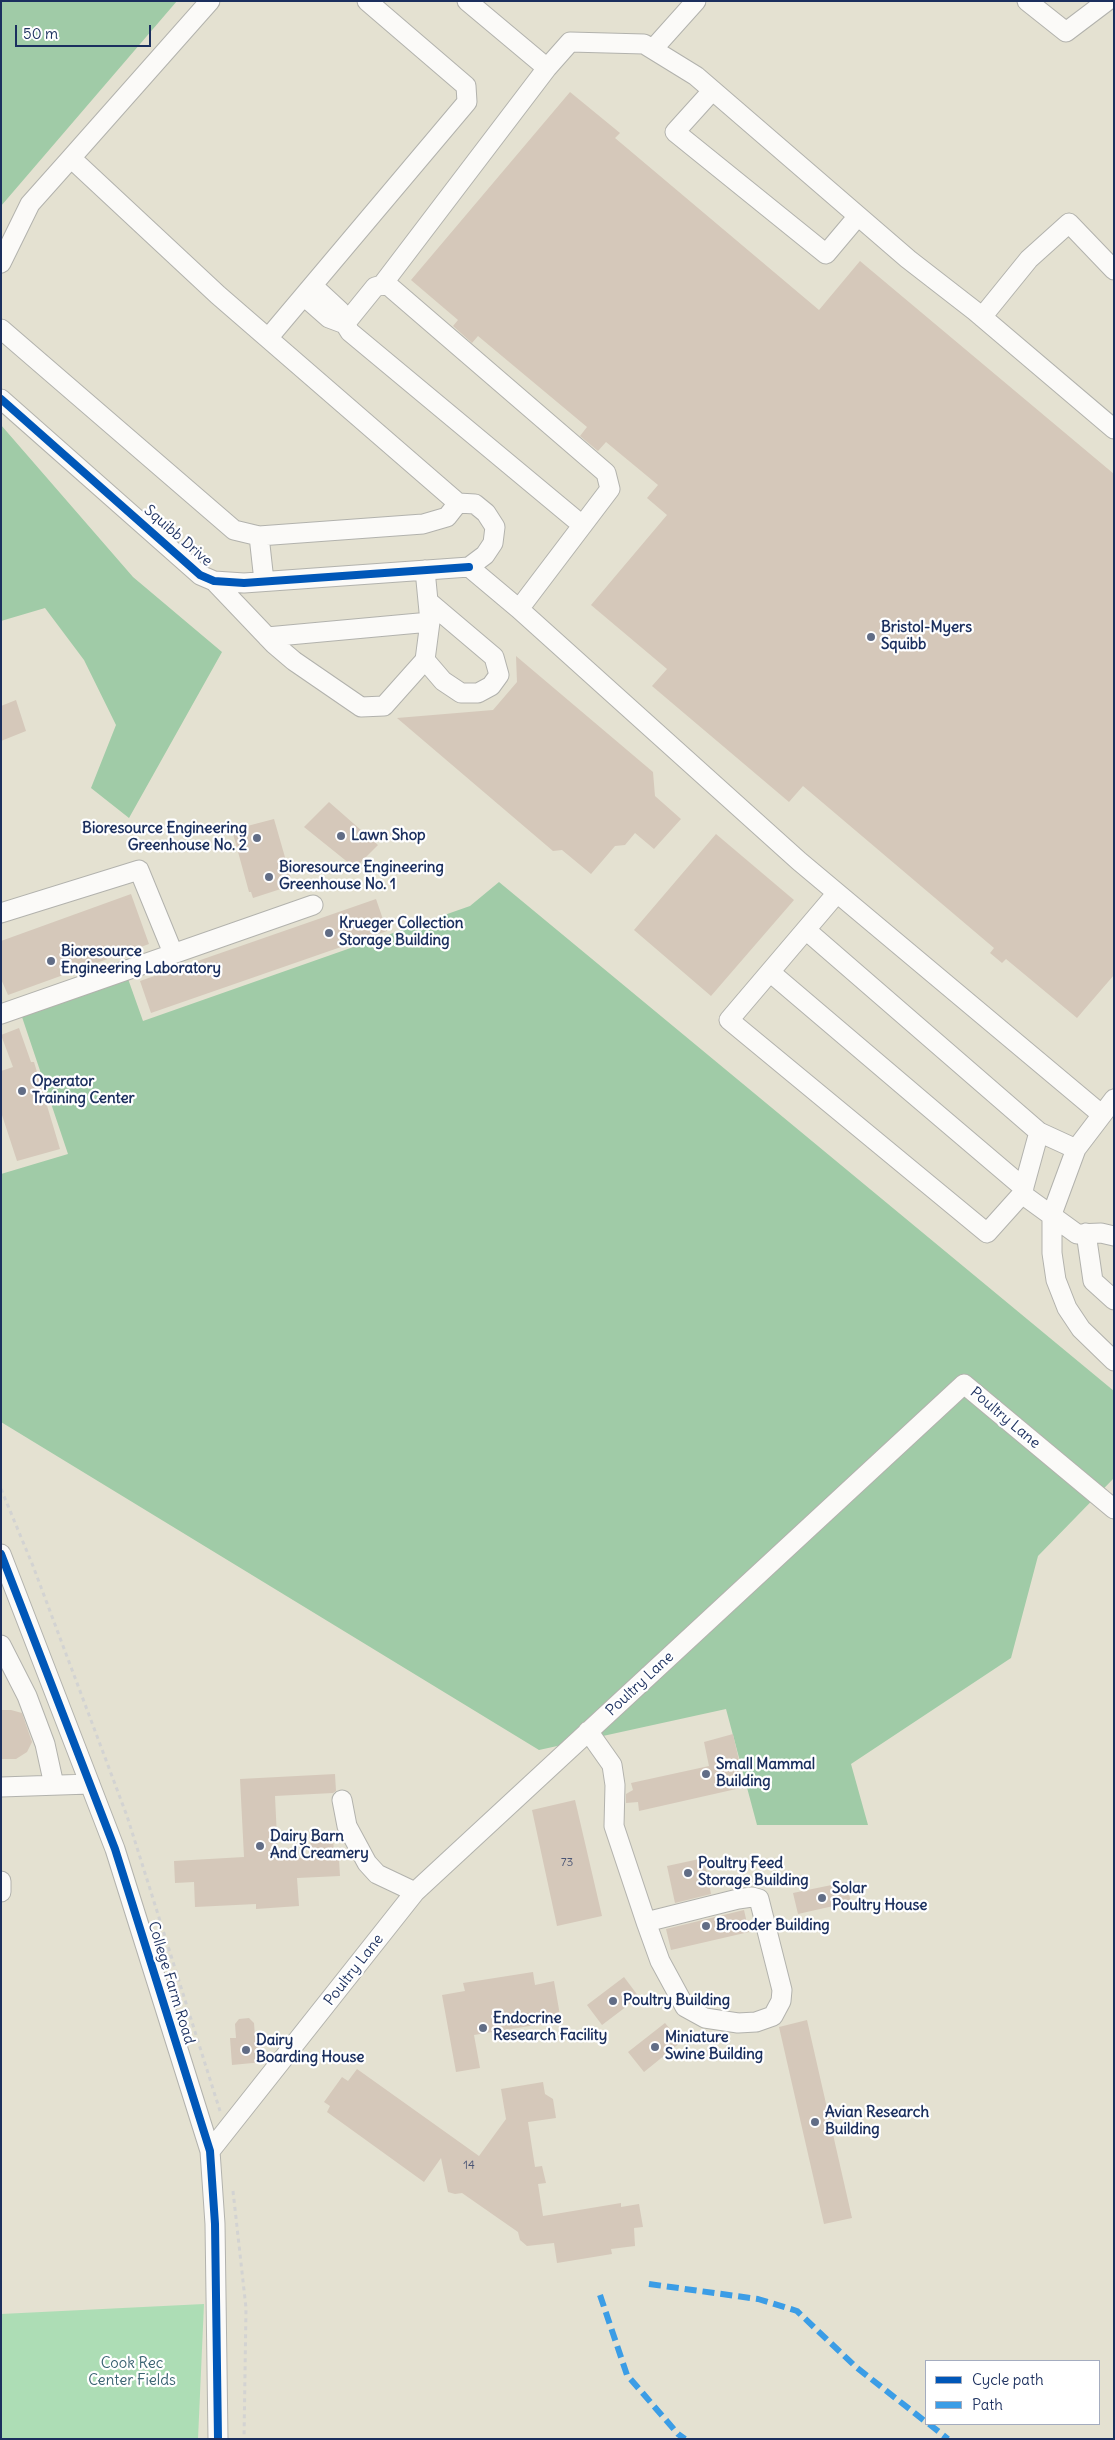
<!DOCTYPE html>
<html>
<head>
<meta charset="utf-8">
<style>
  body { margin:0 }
  #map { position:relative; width:1115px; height:2440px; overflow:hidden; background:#e4e1d1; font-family:Delius,sans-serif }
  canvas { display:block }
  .frame { position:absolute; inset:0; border:2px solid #1b2f5e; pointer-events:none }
  .legend { position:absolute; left:925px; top:2360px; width:175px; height:65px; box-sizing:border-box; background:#fff; border:1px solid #a4acbf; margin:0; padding:6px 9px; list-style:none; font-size:15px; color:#1b2f5e }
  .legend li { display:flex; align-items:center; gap:10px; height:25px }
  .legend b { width:25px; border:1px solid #a4acbf }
  .scale { position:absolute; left:15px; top:25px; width:136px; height:22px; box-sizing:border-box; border:2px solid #1b2f5e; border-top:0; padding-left:6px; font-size:15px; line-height:18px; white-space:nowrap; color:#1b2f5e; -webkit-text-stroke:4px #fff; paint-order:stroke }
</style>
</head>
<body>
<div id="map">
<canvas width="1115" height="2440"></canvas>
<div class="frame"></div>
<ul class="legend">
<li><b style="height:6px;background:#0057b8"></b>Cycle path</li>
<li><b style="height:6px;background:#3b9de6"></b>Path</li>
</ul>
<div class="scale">50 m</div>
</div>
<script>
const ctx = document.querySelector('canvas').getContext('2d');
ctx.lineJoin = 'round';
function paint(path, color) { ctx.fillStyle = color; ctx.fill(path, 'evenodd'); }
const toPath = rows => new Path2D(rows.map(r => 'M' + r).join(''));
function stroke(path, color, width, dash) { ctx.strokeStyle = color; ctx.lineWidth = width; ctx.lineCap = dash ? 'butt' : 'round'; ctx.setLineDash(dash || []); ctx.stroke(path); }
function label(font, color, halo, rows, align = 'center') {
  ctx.font = font + ' Delius,sans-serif'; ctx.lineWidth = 4.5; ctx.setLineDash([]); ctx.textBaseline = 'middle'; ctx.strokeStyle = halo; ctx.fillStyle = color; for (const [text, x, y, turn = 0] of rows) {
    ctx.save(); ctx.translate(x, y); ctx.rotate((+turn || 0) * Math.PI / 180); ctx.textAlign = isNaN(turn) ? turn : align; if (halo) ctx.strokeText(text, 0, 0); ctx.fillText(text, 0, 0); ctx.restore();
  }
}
paint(toPath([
  [204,2304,198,2439,1,2439,1,2314]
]), '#adddb5');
paint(toPath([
  [1,1,177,1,1,206],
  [1,425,133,577,222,652,129,818,91,788,116,725,84,660,45,608,1,621],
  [499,882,1114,1391,1114,1478,1038,1556,1011,1658,851,1764,868,1825,757,1825,726,1709,539,1750,1,1422,1,1174,68,1154,21,1014,127,976,143,1021,470,906]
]), '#a0cba7');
paint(toPath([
  [570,92,620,133,615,138,819,310,860,261,1114,474,1114,975,1077,1018,1006,959,1002,963,990,953,994,948,803,786,789,802,652,686,667,669,591,605,667,515,647,498,658,485,606,442,598,451,580,436,587,427,478,336,472,343,453,326,458,320,411,280],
  [516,656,653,772,655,796,681,819,654,849,635,833,625,845,615,846,591,874,562,850,553,851,397,718,493,710,517,682],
  [16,700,26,731,1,741,1,706],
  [329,802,378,845,355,868,304,827],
  [274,819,293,885,253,898,251,892,249,892,232,830],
  [716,834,794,900,711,996,634,930],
  [131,894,149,944,8,995,1,979,1,941],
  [376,899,387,931,151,1013,140,981],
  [19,1028,31,1062,34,1062,60,1149,17,1161,1,1112,1,1071,13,1067,1,1035],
  [1,1710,11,1710,22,1713,32,1742,27,1752,16,1759,1,1759],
  [733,1734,745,1787,639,1811,638,1802,626,1803,626,1794,633,1790,631,1783,709,1766,704,1742],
  [335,1774,336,1791,333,1793,275,1796,278,1859,311,1857,310,1834,333,1833,334,1859,339,1859,340,1876,297,1878,299,1906,256,1909,256,1904,195,1907,194,1882,175,1883,174,1861,244,1857,240,1779],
  [575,1800,602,1916,557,1926,532,1810],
  [704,1858,711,1894,675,1903,667,1866],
  [846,1882,851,1902,798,1914,793,1893],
  [744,1910,749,1932,671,1950,666,1929],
  [533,1972,535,1985,554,1981,561,2021,474,2035,480,2068,456,2072,442,1995,465,1991,463,1983],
  [624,1977,639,1997,602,2025,587,2005],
  [249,2018,254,2023,255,2037,261,2036,263,2062,232,2065,230,2038,236,2038,235,2024,239,2019],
  [807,2020,852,2218,824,2224,779,2027],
  [665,2023,681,2042,644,2072,628,2052],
  [357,2069,479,2156,506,2119,501,2089,543,2082,545,2094,553,2099,556,2118,528,2122,535,2167,542,2166,546,2183,538,2184,543,2216,621,2203,621,2207,639,2204,643,2227,634,2228,635,2246,611,2249,612,2254,557,2263,554,2243,527,2246,520,2240,518,2232,462,2193,455,2194,448,2192,441,2158,424,2182,327,2112,330,2106,324,2102,342,2077,348,2081]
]), '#d5c8ba');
const minor = toPath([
  [467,1,547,68],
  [1027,1,1066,32,1107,1],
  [653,49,696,1],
  [712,91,675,132,826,254,858,216],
  [71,158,210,1],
  [1,263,30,204,71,158,218,295,458,503,475,504,486,513,495,527,493,543,485,555,469,567,519,609,799,861,1101,1114],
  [382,285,547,68,570,42,644,44,696,76,908,259,975,311,1114,429],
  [304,296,329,318,345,324,340,311,313,286],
  [982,317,1029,259,1069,223,1114,270],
  [1,329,234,530,259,536],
  [269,337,467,102,466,86,367,1],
  [1,399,200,575,214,581,244,583,469,567],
  [214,581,274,644,294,661,361,707,384,706,425,660,430,622,425,570],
  [264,581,259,536,423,524,447,517,458,503],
  [519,609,610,489,606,473,389,286,382,285,375,287,345,324,350,332,582,525],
  [267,637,430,622],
  [425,660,443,681,461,693,478,693,491,686,499,675,494,657,429,602],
  [837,893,729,1020,987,1233,1022,1194,1077,1234,1101,1233,1114,1236],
  [1,913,139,870,173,953],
  [806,930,1039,1132,1076,1149],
  [770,972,1024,1188],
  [1,1014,313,905],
  [1114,1099,1076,1149,1052,1214,1052,1253,1056,1280,1067,1308,1081,1329,1114,1361],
  [1022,1194,1039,1132],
  [1086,1233,1093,1281,1114,1300],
  [1,1554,115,1849,210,2151,215,2224,218,2439],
  [1,1645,27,1696,45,1744,54,1785],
  [588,1731,612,1765,615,1785,614,1826,646,1922,660,1961,685,2007,705,2018,738,2023,756,2022,773,2016,781,2001,782,1990,759,1899,752,1897,738,1899,646,1922],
  [1,1787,90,1784],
  [342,1800,347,1826,367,1863,377,1874,415,1892],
  [1,1881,1,1892],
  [210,2151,415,1892,964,1384,1114,1509]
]);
stroke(minor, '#b2b2ad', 21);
stroke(toPath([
  [1,1489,33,1566,127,1816,220,2111],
  [233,2191,246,2308,244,2439]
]), '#d3d3d2', 3, [4, 4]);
stroke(minor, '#fbfaf8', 19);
stroke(toPath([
  [649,2284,758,2299,797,2311,856,2367,926,2422],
  [600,2295,627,2375,678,2434,685,2439],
  [929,2424,948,2439]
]), '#3b9de6', 6, [12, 6]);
stroke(toPath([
  [1,399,200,575,214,581,244,583,469,567],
  [1,1554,115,1849,210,2151,215,2224,218,2439]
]), '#0057b8', 8);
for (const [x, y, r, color] of [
  [871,637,5,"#616d86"],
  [341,836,5,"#616d86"],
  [257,838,5,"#616d86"],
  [269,877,5,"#616d86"],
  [329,933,5,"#616d86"],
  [51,961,5,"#616d86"],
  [22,1091,5,"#616d86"],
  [706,1774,5,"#616d86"],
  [260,1846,5,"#616d86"],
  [688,1873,5,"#616d86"],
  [822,1898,5,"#616d86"],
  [706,1926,5,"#616d86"],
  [613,2001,5,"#616d86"],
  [483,2028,5,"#616d86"],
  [655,2047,5,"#616d86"],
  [246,2050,5,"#616d86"],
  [815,2122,5,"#616d86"]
]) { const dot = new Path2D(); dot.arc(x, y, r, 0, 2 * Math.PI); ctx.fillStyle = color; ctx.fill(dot); stroke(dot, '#fff', 2); }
label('12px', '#4a5575', null, [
  ["73",567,1863],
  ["14",469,2166]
]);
label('15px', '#1b2f5e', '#fff', [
  ["Squibb Drive",178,536,41],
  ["Poultry Lane",1005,1418,40],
  ["Poultry Lane",640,1684,-43],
  ["Poultry Lane",354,1970,-52],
  ["College Farm Road",171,1983,73]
]);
label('bold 15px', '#1b2f5e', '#fff', [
  ["Bristol-Myers",881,628],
  ["Squibb",881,645],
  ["Bioresource Engineering",247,829,"right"],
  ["Greenhouse No. 2",247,846,"right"],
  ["Lawn Shop",351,836],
  ["Bioresource Engineering",279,868],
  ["Greenhouse No. 1",279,885],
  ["Krueger Collection",339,924],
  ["Storage Building",339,941],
  ["Bioresource",61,952],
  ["Engineering Laboratory",61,969],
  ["Operator",32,1082],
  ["Training Center",32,1099],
  ["Small Mammal",716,1765],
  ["Building",716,1782],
  ["Dairy Barn",270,1837],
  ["And Creamery",270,1854],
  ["Poultry Feed",698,1864],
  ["Storage Building",698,1881],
  ["Solar",832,1889],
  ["Poultry House",832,1906],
  ["Brooder Building",716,1926],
  ["Poultry Building",623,2001],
  ["Endocrine",493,2019],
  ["Research Facility",493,2036],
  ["Miniature",665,2038],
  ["Swine Building",665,2055],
  ["Dairy",256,2041],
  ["Boarding House",256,2058],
  ["Avian Research",825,2113],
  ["Building",825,2130]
], 'left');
label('15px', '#396271', '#fff', [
  ["Cook Rec",132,2364],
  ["Center Fields",132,2381]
]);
</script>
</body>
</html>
